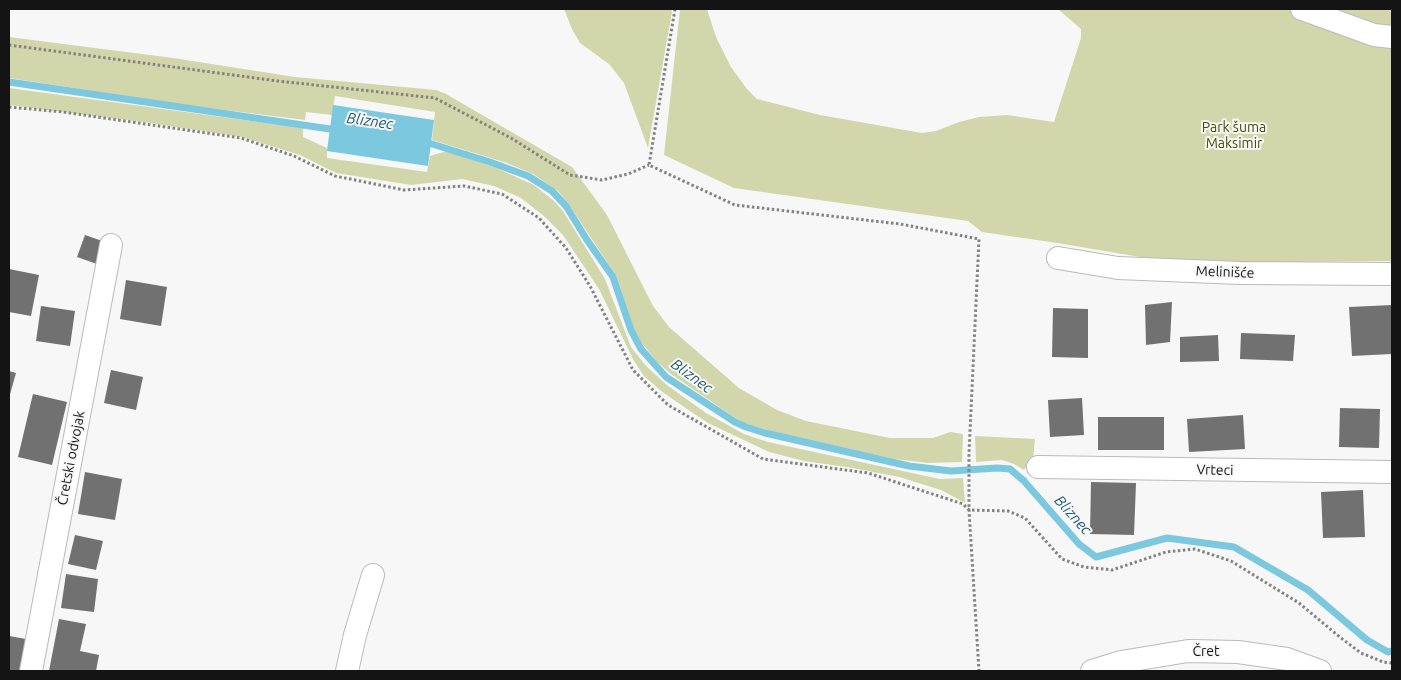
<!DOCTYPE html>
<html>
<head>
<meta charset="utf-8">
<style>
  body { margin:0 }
  #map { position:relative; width:1401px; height:680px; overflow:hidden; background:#f7f7f8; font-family:Ubuntu,sans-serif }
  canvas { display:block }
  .frame { position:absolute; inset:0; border:10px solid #141414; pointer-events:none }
</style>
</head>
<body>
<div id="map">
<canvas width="1401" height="680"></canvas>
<div class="frame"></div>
</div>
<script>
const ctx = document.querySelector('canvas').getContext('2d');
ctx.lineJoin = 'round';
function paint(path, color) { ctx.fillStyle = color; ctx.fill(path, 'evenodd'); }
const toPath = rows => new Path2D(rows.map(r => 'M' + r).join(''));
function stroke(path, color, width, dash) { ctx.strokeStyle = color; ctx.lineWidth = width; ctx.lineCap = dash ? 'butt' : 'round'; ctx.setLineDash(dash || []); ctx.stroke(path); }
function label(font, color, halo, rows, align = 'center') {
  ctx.font = font + ' Ubuntu,sans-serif'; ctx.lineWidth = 4; ctx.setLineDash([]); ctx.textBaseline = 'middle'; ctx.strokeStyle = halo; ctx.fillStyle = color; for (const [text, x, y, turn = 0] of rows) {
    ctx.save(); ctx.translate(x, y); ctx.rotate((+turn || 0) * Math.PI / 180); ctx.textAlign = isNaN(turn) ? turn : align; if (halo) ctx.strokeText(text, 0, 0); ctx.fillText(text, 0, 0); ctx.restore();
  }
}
paint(toPath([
  [564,9,671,9,672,12,668,34,648,148,624,83,609,64,580,43,572,29],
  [680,9,707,9,716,37,731,67,747,89,757,99,820,115,922,133,936,131,959,122,979,117,1007,115,1054,122,1081,38,1081,29,1058,9,1392,9,1392,261,1176,263,1057,243,982,232,968,221,734,188,664,155],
  [9,37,173,58,295,77,436,90,446,94,572,167,607,215,653,306,669,327,739,388,777,410,806,421,890,438,933,438,950,432,963,434,962,462,928,463,894,459,774,432,744,423,731,415,671,374,656,361,641,342,633,326,617,277,568,203,558,191,533,174,507,163,432,140,435,112,335,96,332,115,306,112,305,120,184,105,9,78],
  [9,88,303,128,303,137,327,148,327,158,427,172,430,156,447,151,494,167,534,185,554,201,563,211,605,279,631,347,646,366,667,385,706,413,744,434,768,442,940,479,963,478,965,503,941,490,899,477,853,468,804,461,769,452,708,423,687,409,661,391,644,376,634,361,599,289,563,235,544,216,521,198,494,186,462,179,411,185,336,173,300,155,242,137,150,123,9,105],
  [975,436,1035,439,1033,459,1024,470,1014,464,1002,460,976,462]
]), '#d2d7ab');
paint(toPath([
  [333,105,434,120,428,166,327,151]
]), '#7cc8df');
stroke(toPath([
  [9,82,337,130],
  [424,143,432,144,490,162,528,176,552,191,566,206,587,240,613,277,631,330,641,349,666,377,735,422,746,427,765,433,909,466,951,471,997,468,1010,469,1024,481,1079,544,1096,557,1167,538,1234,547,1308,590,1367,640,1388,652,1392,651]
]), '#7cc8df', 7);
paint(toPath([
  [85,235,105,242,97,264,77,257],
  [9,269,39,275,31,316,9,312],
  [126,280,167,287,161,326,120,319],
  [1172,302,1170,342,1146,345,1145,305],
  [1392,305,1392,354,1352,356,1349,307],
  [41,306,75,311,70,346,36,341],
  [1053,308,1088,309,1088,358,1052,357],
  [1241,333,1295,335,1293,361,1240,359],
  [1218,335,1219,361,1180,362,1180,337],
  [111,370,143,377,136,410,104,403],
  [9,371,16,373,9,398],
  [33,394,67,402,52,465,18,457],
  [1082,398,1084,435,1050,437,1048,400],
  [1340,408,1380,409,1379,448,1339,447],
  [1243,415,1245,449,1189,452,1187,419],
  [1098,417,1164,417,1164,450,1098,450],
  [85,472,122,479,115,520,78,514],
  [1091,482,1136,483,1134,535,1090,534],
  [1363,490,1365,537,1323,538,1321,492],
  [75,535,103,541,96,570,68,564],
  [66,574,98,579,94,612,61,608],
  [59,619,86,624,80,651,99,655,96,671,49,671],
  [9,636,26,639,21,671,9,671]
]), '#727171');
const minor = toPath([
  [1302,9,1374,35,1392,37],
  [1058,258,1118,268,1240,273,1392,274],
  [1038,467,1392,472],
  [31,671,111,245],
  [347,671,355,635,373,575],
  [1092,671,1121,662,1188,651,1238,652,1287,659,1320,671]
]);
stroke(minor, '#bababb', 24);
stroke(toPath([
  [675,9,649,165,735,205,900,224,979,239,969,453,969,510,979,671],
  [9,45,278,81,435,98,511,138,570,175,602,180,628,174,649,165],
  [9,107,63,112,241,138,294,156,335,176,404,190,464,186,502,194,539,218,566,248,590,286,633,370,668,405,763,459,868,473,963,504,969,510,1008,511,1025,518,1062,559,1084,567,1112,570,1166,552,1195,549,1231,561,1299,603,1341,638,1361,653,1383,662,1392,663]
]), '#828283', 3, [2.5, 2.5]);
stroke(minor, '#fff', 22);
label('14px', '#484c00', '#f7f7f8', [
  ["Park šuma",1234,127],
  ["Maksimir",1234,143]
]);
label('14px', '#141414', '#f7f7f8', [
  ["Melinišće",1225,272,2],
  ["Čretski odvojak",71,458,-79],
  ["Vrteci",1215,470,1],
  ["Čret",1206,651]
]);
label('italic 15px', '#205e6f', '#f7f7f8', [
  ["Bliznec",370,121,8],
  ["Bliznec",692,376,36],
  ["Bliznec",1073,515,48]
]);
</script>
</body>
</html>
